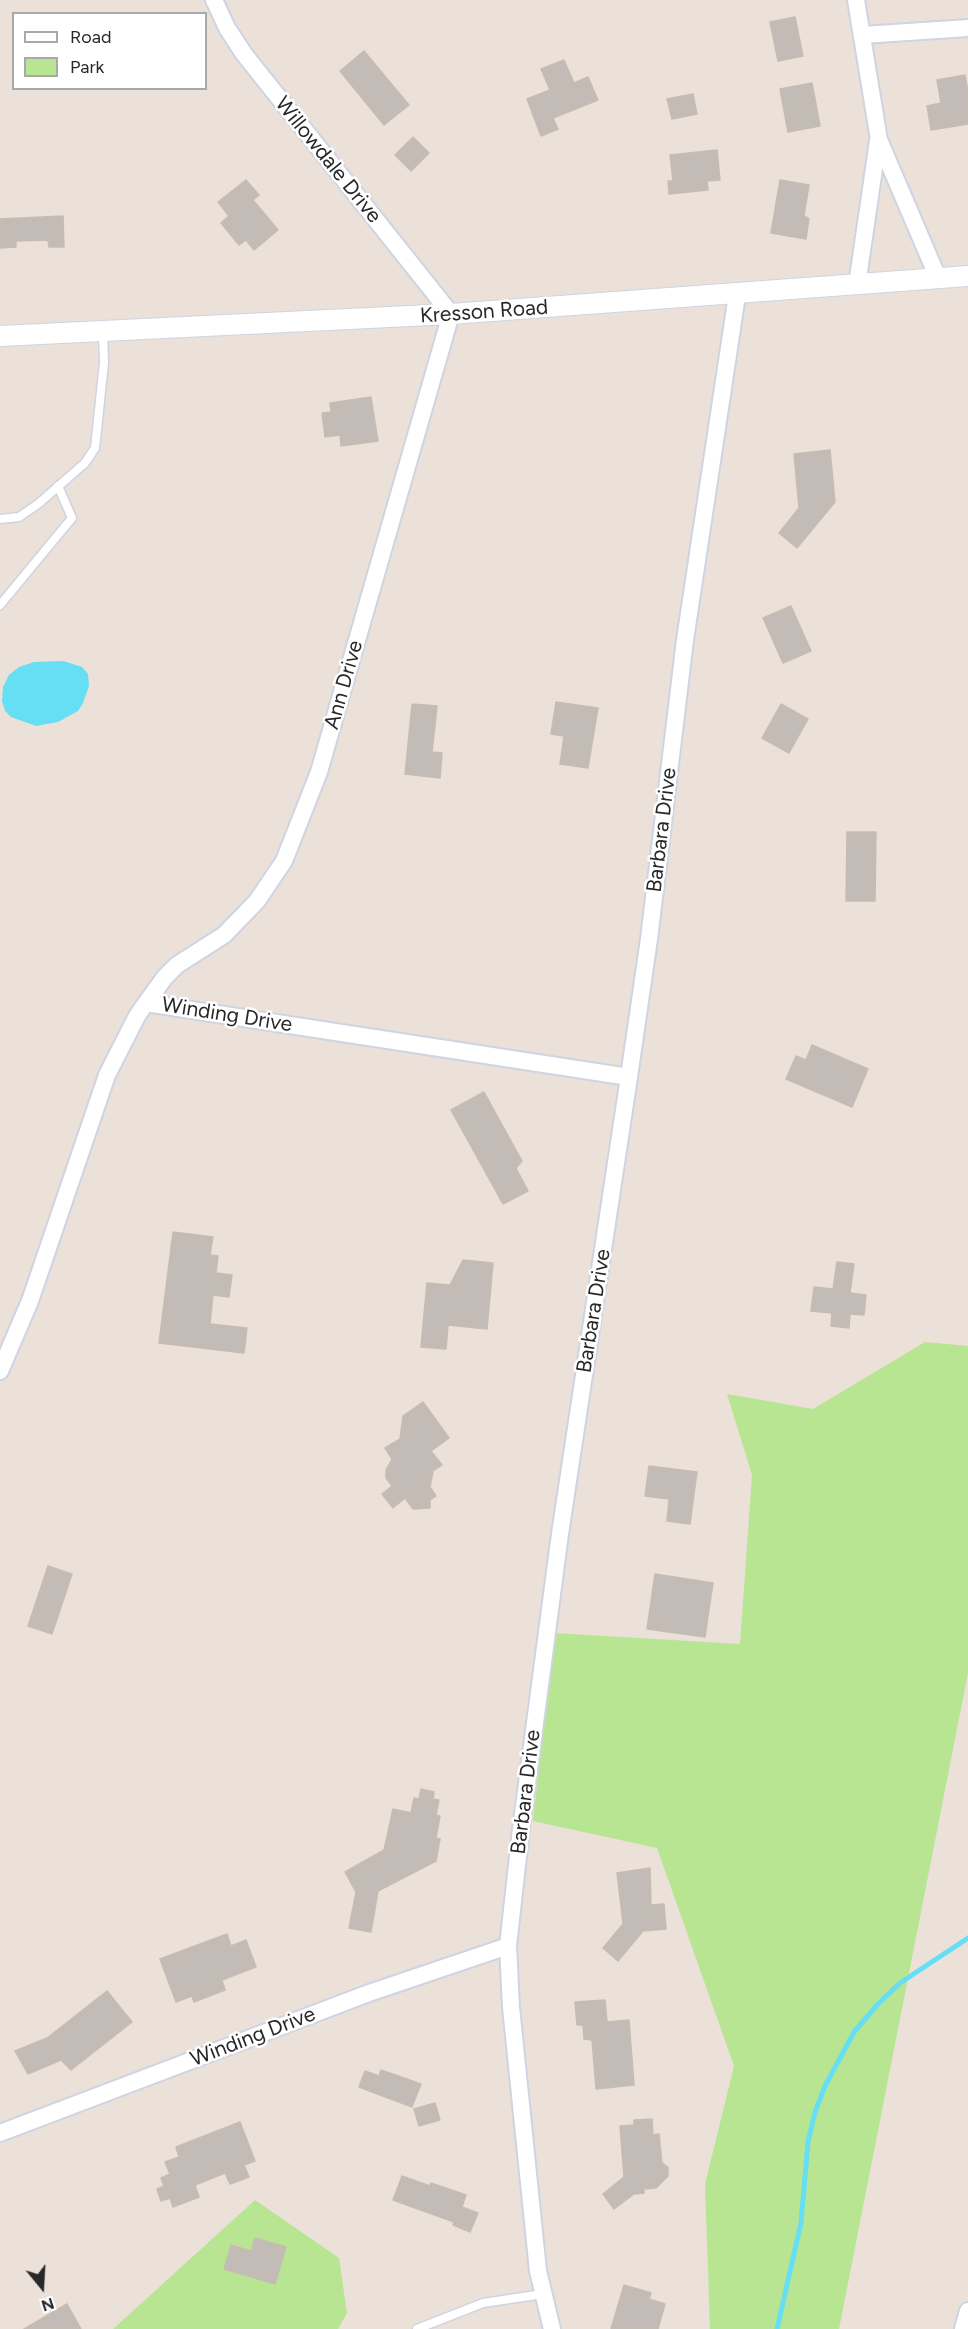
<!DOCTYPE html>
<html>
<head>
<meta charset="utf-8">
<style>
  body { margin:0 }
  #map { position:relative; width:968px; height:2329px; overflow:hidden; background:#ebe1d8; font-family:Figtree,sans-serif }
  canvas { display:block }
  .legend { position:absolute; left:12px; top:12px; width:195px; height:78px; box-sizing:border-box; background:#fff; border:2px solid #a9a9a9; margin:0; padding:8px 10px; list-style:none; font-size:18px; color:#282828 }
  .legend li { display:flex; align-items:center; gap:12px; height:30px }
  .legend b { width:30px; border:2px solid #a9a9a9 }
  .north { position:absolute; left:12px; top:2257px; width:60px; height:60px; -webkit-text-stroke:4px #fff; paint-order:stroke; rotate:162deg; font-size:16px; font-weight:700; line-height:24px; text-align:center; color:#282828 }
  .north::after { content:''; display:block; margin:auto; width:21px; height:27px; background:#282828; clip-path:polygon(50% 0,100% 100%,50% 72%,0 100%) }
</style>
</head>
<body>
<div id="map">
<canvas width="968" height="2329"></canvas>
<ul class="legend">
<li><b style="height:8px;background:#fff"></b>Road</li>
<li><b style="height:16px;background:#b8e592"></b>Park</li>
</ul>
<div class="north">N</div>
</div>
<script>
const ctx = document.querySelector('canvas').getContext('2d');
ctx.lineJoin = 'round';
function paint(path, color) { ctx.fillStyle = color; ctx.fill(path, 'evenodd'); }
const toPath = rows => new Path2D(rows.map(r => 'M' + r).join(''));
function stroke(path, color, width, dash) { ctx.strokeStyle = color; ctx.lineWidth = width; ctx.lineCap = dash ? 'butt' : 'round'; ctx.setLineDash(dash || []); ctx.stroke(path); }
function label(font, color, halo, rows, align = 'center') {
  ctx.font = font + ' Figtree,sans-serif'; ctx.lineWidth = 5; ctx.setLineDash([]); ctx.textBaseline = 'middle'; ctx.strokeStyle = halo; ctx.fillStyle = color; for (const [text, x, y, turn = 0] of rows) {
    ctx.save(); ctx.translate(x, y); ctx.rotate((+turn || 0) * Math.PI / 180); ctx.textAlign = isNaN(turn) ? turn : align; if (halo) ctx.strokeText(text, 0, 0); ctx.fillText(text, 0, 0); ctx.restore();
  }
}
paint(toPath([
  [925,1342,968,1346,968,1673,839,2329,710,2329,705,2184,734,2066,657,1848,533,1821,554,1633,740,1644,752,1475,727,1394,813,1409],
  [255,2200,339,2258,347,2313,338,2329,113,2329]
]), '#b8e592');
paint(toPath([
  [63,661,82,667,88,674,89,686,83,703,78,711,58,722,36,726,11,717,5,711,2,701,3,687,9,675,19,667,34,662]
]), '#66def3');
stroke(toPath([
  [777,2329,801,2223,808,2142,815,2112,825,2086,854,2032,878,2004,900,1983,968,1938]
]), '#66def3', 5);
const building = toPath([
  [795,17,803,56,778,61,770,22,795,17],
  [364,51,409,105,384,125,340,71,364,51],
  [564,60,574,83,588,77,598,100,553,118,558,129,541,136,527,99,550,90,541,69,564,60],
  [965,75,968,91,968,124,931,130,927,106,941,103,937,80,965,75],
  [812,83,820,126,788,132,780,89,812,83],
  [693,94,697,114,672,119,667,99,693,94],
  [413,137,429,153,411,171,395,155,413,137],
  [717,150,720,180,707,181,708,190,669,194,668,181,673,181,670,155,717,150],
  [246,180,259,195,253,200,278,230,254,250,246,240,239,245,221,223,229,216,218,202,246,180],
  [780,180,809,185,804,216,809,219,806,239,771,233,780,180],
  [63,216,64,247,49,247,48,240,16,241,16,247,0,248,0,219,63,216],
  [371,397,378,441,341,446,340,435,325,437,322,413,331,412,330,403,371,397],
  [830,450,835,502,797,548,779,533,799,508,794,454,830,450],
  [791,606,811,651,783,663,763,618,791,606],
  [556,702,598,708,588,768,560,764,564,736,551,734,556,702],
  [412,704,437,706,432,752,442,753,440,778,405,774,412,704],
  [781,704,808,719,789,753,762,738,781,704],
  [847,832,876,832,875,901,846,901,847,832],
  [812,1045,868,1069,852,1107,786,1079,796,1056,806,1060,812,1045],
  [484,1092,522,1161,516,1168,528,1191,503,1204,451,1110,484,1092],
  [173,1232,213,1237,210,1255,218,1256,216,1273,232,1275,229,1297,213,1295,210,1324,247,1328,244,1353,159,1343,173,1232],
  [463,1260,493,1263,487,1329,448,1325,446,1349,421,1347,427,1283,450,1285,463,1260],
  [837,1262,854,1264,850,1293,866,1295,864,1315,850,1314,849,1328,831,1326,832,1313,811,1311,814,1287,833,1289,837,1262],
  [423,1402,449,1438,431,1451,442,1465,433,1471,430,1487,436,1496,430,1500,430,1508,413,1509,405,1498,393,1508,382,1494,392,1486,386,1478,386,1470,392,1459,385,1448,400,1439,403,1416,423,1402],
  [649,1466,697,1472,690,1524,667,1521,669,1499,645,1496,649,1466],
  [48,1566,72,1574,52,1634,28,1626,48,1566],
  [655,1574,713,1583,705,1637,647,1629,655,1574],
  [421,1789,434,1792,433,1799,439,1800,436,1815,440,1816,436,1838,440,1839,436,1861,378,1891,371,1932,349,1928,356,1892,345,1872,384,1850,393,1809,411,1813,414,1798,419,1799,421,1789],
  [650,1868,651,1905,664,1904,666,1929,643,1931,618,1961,603,1948,623,1924,617,1873,650,1868],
  [227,1934,231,1946,246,1940,256,1967,222,1980,225,1990,194,2002,192,1996,176,2002,160,1959,227,1934],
  [107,1991,132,2022,71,2070,61,2060,28,2074,15,2051,47,2038,107,1991],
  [605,2000,607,2022,629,2020,634,2085,596,2089,592,2040,584,2039,583,2025,577,2025,575,2002,605,2000],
  [381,2070,421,2084,412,2107,359,2087,365,2071,379,2076,381,2070],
  [435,2103,440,2120,419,2126,414,2109,435,2103],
  [652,2119,653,2135,659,2134,662,2163,668,2167,668,2176,656,2188,644,2189,644,2193,634,2194,614,2209,603,2194,624,2177,620,2126,634,2125,634,2120,652,2119],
  [240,2122,255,2161,244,2165,249,2177,230,2184,225,2173,195,2185,199,2197,173,2207,170,2198,161,2201,157,2189,164,2186,161,2178,170,2174,165,2162,179,2157,176,2147,240,2122],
  [402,2176,430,2186,431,2183,466,2195,462,2207,478,2213,470,2232,453,2225,454,2222,393,2200,402,2176],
  [255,2238,286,2247,275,2284,224,2269,231,2245,251,2251,255,2238],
  [624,2285,651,2293,649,2299,665,2304,658,2329,611,2329,624,2285],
  [67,2304,81,2329,24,2329,67,2304]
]);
paint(building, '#c3bbb5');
stroke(building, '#c6bdb2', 1.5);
const service = toPath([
  [0,519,19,517,38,504,85,463,95,448,104,363,103,332],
  [0,605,72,518,58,486],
  [417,2329,483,2303,543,2294]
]);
const minor = toPath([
  [856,0,879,140,938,278],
  [863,35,968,28],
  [857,285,878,141],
  [146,1003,165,977,177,965,224,935,257,901,284,861,319,772,451,314,244,54,227,28,214,0],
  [0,1371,30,1301,107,1075,137,1016,146,1003,629,1077],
  [0,2133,369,1993,508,1946],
  [552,2329,538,2271,511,2007,508,1946,521,1829,560,1534,629,1077,649,939,685,640,737,295],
  [963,2329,968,2311]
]);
const tertiary = toPath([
  [0,336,451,314,968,276]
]);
stroke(service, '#ced4e2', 11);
stroke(minor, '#ced4e2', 20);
stroke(tertiary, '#ced4e2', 22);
stroke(service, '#fff', 8);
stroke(minor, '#fff', 16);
stroke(tertiary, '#fff', 20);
label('21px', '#282828', '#fff', [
  ["Willowdale Drive",328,160,51],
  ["Kresson Road",484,312,-4],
  ["Ann Drive",344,685,-74],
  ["Barbara Drive",662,830,-83],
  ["Winding Drive",227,1015,9],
  ["Barbara Drive",594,1311,-81],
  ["Barbara Drive",526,1792,-83],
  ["Winding Drive",253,2037,-21]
]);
</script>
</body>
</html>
